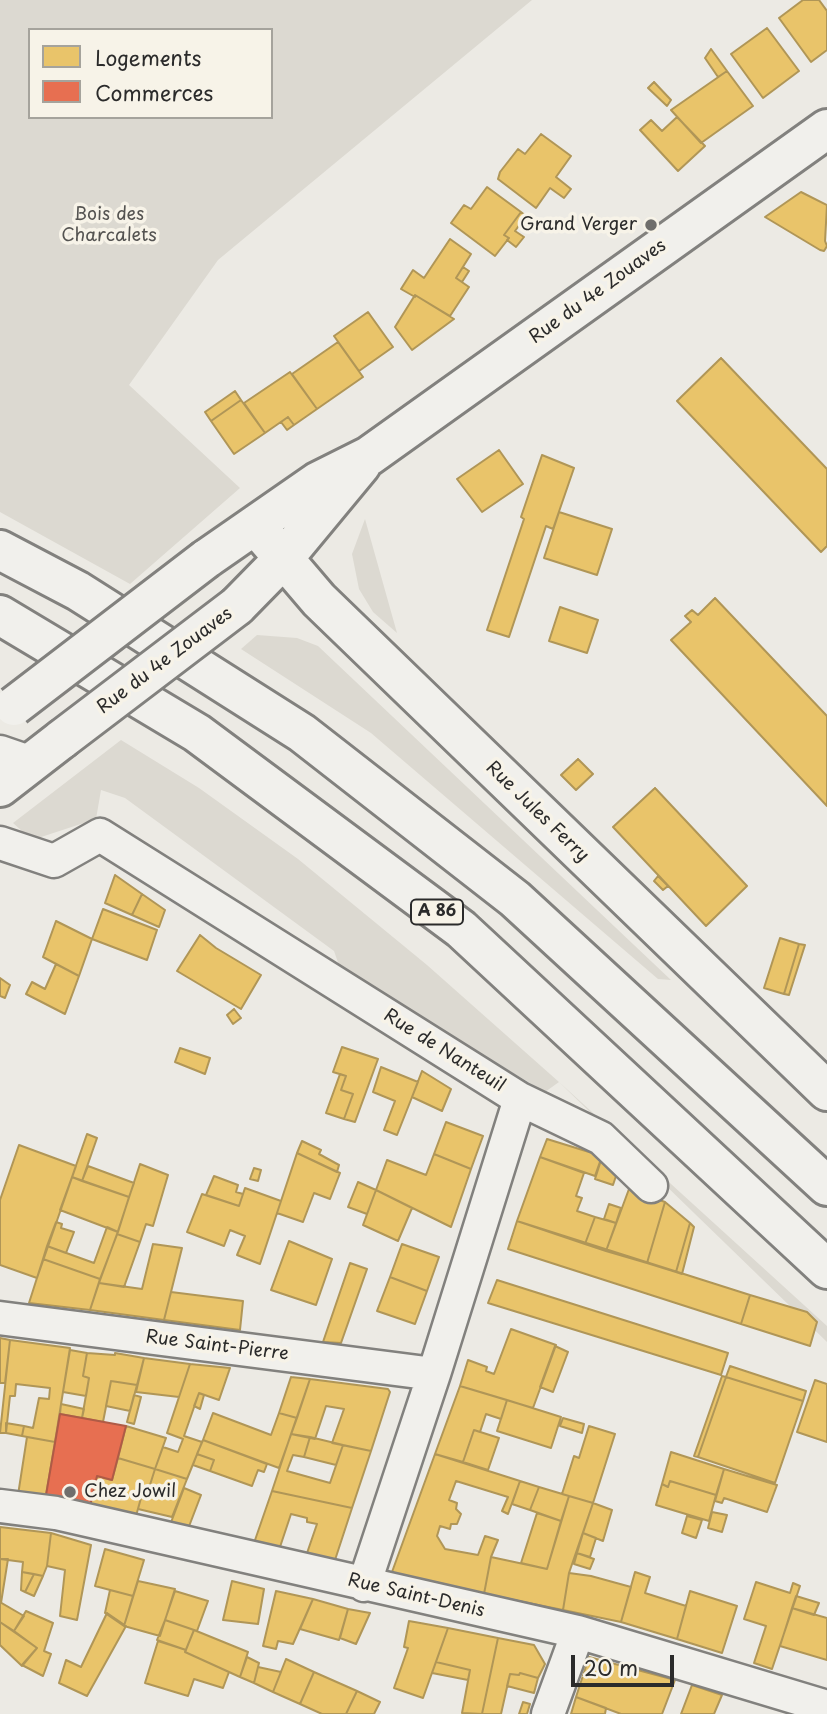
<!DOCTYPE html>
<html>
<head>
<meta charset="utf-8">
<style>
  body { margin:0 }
  #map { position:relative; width:827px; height:1714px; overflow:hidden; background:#eceae4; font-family:"Playpen Sans",sans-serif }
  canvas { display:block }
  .legend { position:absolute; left:28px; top:28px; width:245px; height:91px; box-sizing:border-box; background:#f7f3e8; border:2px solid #a5a39c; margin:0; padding:9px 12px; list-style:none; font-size:21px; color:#2b2b2b }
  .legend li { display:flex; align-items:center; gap:14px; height:35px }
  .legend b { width:35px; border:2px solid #a5a39c }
  .scale { position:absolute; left:571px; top:1655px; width:103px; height:32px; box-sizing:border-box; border:4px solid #2b2b2b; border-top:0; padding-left:9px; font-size:21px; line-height:24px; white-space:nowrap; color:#2b2b2b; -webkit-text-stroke:5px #f7f3e8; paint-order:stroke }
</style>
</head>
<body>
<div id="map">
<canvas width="827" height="1714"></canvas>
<ul class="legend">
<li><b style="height:19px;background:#e9c46a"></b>Logements</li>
<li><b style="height:19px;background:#e76f51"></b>Commerces</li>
</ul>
<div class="scale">20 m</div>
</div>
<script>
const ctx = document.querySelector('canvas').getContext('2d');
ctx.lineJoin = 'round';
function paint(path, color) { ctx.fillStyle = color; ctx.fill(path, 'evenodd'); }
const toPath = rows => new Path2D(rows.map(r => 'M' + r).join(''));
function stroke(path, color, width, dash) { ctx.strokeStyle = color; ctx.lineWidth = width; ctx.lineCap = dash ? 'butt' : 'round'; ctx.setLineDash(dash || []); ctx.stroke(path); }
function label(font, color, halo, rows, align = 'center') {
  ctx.font = font + ' "Playpen Sans",sans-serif'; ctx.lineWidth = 7; ctx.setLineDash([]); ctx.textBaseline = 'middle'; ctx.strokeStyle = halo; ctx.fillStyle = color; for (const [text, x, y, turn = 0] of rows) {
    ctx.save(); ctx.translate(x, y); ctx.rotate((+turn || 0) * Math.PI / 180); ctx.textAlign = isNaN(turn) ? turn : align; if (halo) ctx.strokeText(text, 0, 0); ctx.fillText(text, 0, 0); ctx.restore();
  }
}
paint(toPath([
  [0,0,532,0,218,260,129,385,240,488,130,584,0,512],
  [30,30,271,30,271,117,30,117],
  [365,519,397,633,373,612,359,589,352,554],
  [257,635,297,638,318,646,671,980,658,979,371,733,241,649],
  [121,740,199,788,298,859,427,965,559,1082,827,1326,827,1342,559,1082,545,1092,438,1028,342,974,334,951,125,798,101,790,96,819,32,840,13,823]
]), '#dcd9d1');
const homes = toPath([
  [803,0,819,0,827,11,827,50,811,62,779,18,803,0],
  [767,28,799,71,763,98,731,54,767,28],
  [711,49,727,71,718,77,705,58,711,49],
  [727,71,753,106,701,143,671,110,727,71],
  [654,82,671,100,667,106,648,88,654,82],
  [677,117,705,146,678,171,640,130,651,120,662,131,677,117],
  [541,134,571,156,556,177,571,189,564,198,550,188,536,208,498,179,500,172,518,149,525,154,541,134],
  [487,187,521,212,504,235,509,238,495,256,451,223,464,205,471,209,487,187],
  [801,192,827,205,825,241,827,246,824,251,820,250,765,217,801,192],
  [521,212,526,216,515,231,524,237,516,247,507,240,509,238,504,235,521,212],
  [450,239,471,254,456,278,469,287,450,316,415,295,415,297,401,289,413,270,424,278,450,239],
  [463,267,469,271,462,282,456,278,463,267],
  [415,295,454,319,412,350,395,327,415,295],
  [368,312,393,347,359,371,334,336,368,312],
  [338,342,363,377,317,409,292,374,338,342],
  [721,358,827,469,827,546,821,552,677,401,721,358],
  [290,372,317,409,294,425,288,417,265,433,244,403,290,372],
  [235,391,241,400,211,421,205,412,235,391],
  [241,400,265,433,234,454,211,421,241,400],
  [288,417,294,425,287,430,281,422,288,417],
  [499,450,523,484,482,512,457,479,499,450],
  [542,455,574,468,553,529,546,526,509,637,487,630,524,519,521,517,542,455],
  [559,512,612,529,597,575,544,558,559,512],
  [715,598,827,716,827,806,671,640,691,622,685,616,692,610,698,615,715,598],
  [560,607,598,620,587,653,549,641,560,607],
  [578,759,593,774,576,790,561,775,578,759],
  [655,788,747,886,706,926,613,827,655,788],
  [115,875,142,894,132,915,105,903,115,875],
  [658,876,668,886,663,890,654,881,658,876],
  [142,894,165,910,159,927,132,915,142,894],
  [103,909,157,930,147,960,92,939,103,909],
  [56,921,92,939,79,976,43,957,56,921],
  [200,935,216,948,261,975,241,1009,177,971,200,935],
  [780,938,799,944,784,994,764,988,780,938],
  [799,944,805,945,789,995,784,994,799,944],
  [56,964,79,976,65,1014,26,994,32,982,45,989,56,964],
  [0,978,10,985,5,998,0,996,0,978],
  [234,1009,241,1018,233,1024,227,1015,234,1009],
  [342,1047,378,1059,355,1122,344,1119,353,1094,341,1090,346,1076,333,1072,342,1047],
  [180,1048,210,1058,205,1074,175,1062,180,1048],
  [381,1067,418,1082,397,1135,384,1130,395,1101,373,1092,381,1067],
  [422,1071,451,1089,442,1111,412,1097,422,1071],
  [340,1074,346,1076,341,1090,353,1094,344,1119,326,1113,340,1074],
  [446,1122,483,1136,471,1169,434,1154,446,1122],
  [87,1134,97,1138,82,1181,72,1177,87,1134],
  [547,1139,602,1156,595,1176,540,1157,547,1139],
  [302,1141,321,1150,319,1154,339,1165,337,1172,297,1153,302,1141],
  [19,1145,76,1166,37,1278,0,1265,0,1200,19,1145],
  [297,1153,340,1173,330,1199,314,1193,303,1222,277,1213,297,1153],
  [434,1154,471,1169,451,1227,376,1190,387,1160,426,1175,434,1154],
  [540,1157,584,1173,576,1196,582,1198,577,1211,595,1217,585,1244,517,1221,540,1157],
  [602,1157,616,1176,613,1185,595,1179,602,1157],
  [140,1164,168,1175,153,1226,146,1224,140,1242,117,1234,140,1164],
  [88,1166,134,1183,129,1197,82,1181,88,1166],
  [254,1168,261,1170,258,1181,250,1179,254,1168],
  [214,1176,238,1185,236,1192,243,1194,239,1206,206,1195,214,1176],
  [72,1177,129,1197,118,1232,60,1210,72,1177],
  [358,1182,376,1190,367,1214,348,1207,358,1182],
  [245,1188,281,1201,260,1264,237,1255,245,1236,230,1230,224,1246,187,1232,202,1194,239,1206,245,1188],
  [629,1189,665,1202,647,1263,606,1251,629,1189],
  [376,1190,412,1208,398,1241,363,1225,376,1190],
  [665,1202,690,1223,676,1272,647,1263,665,1202],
  [609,1204,621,1208,616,1223,604,1219,609,1204],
  [595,1217,616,1223,606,1251,585,1244,595,1217],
  [517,1221,750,1295,741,1324,508,1249,517,1221],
  [56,1222,62,1224,61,1228,74,1232,66,1253,47,1246,56,1222],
  [690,1223,694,1227,682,1274,676,1272,690,1223],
  [107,1227,118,1232,100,1279,43,1259,47,1246,94,1263,107,1227],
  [117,1234,140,1242,124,1287,99,1283,117,1234],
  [289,1241,332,1259,316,1305,271,1290,289,1241],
  [153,1244,182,1248,164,1320,90,1310,99,1283,142,1289,153,1244],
  [402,1244,439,1257,427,1291,390,1277,402,1244],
  [43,1259,100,1279,90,1310,29,1303,43,1259],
  [350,1263,367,1269,341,1343,323,1342,350,1263],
  [390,1277,427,1291,415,1324,377,1311,390,1277],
  [497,1280,728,1353,721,1375,488,1303,497,1280],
  [171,1292,243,1301,240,1330,164,1320,171,1292],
  [750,1295,807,1312,817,1322,810,1346,741,1324,750,1295],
  [511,1329,556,1345,533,1408,460,1386,468,1360,487,1367,486,1371,494,1374,511,1329],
  [0,1338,10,1340,5,1383,0,1383,0,1338],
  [10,1340,70,1348,55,1442,22,1436,24,1426,33,1428,39,1398,49,1399,50,1388,16,1384,15,1396,10,1396,6,1433,0,1433,10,1340],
  [555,1346,568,1352,553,1392,540,1387,555,1346],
  [70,1350,87,1353,83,1376,89,1378,86,1396,63,1392,70,1350],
  [87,1353,115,1355,115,1353,144,1358,137,1385,111,1381,103,1422,82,1418,89,1378,83,1376,87,1353],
  [144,1358,190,1364,179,1397,136,1392,144,1358],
  [190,1364,230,1368,219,1400,199,1393,184,1436,202,1442,187,1479,155,1469,163,1447,178,1452,183,1439,167,1433,190,1364],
  [730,1366,806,1391,803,1401,726,1377,730,1366],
  [722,1376,726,1377,698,1457,694,1456,722,1376],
  [291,1377,310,1379,297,1418,279,1413,291,1377],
  [726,1377,803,1401,775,1483,698,1457,726,1377],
  [310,1379,388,1389,390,1392,371,1451,332,1443,344,1409,326,1406,315,1439,291,1434,310,1379],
  [815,1380,827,1384,827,1442,797,1432,815,1380],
  [111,1381,137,1385,130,1411,106,1406,111,1381],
  [460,1386,507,1400,501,1419,486,1414,480,1432,474,1430,463,1462,435,1454,460,1386],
  [199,1393,204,1395,200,1409,194,1406,199,1393],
  [134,1395,141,1397,134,1424,127,1422,134,1395],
  [507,1400,561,1417,551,1448,497,1431,507,1400],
  [61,1404,84,1409,82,1418,60,1414,61,1404],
  [213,1413,271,1435,279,1413,297,1418,279,1468,203,1440,213,1413],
  [563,1418,584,1424,582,1433,560,1426,563,1418],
  [6,1423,24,1426,22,1436,6,1433,6,1423],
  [126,1426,166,1438,155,1469,118,1458,126,1426],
  [589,1426,615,1434,593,1503,562,1494,574,1456,579,1458,589,1426],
  [474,1430,499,1438,488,1470,463,1462,474,1430],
  [291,1434,310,1437,304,1457,293,1455,287,1471,330,1483,343,1445,371,1451,352,1508,272,1491,291,1434],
  [27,1437,55,1442,46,1495,18,1495,27,1437],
  [310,1437,343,1445,336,1465,304,1457,310,1437],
  [203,1440,267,1464,264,1472,258,1470,252,1486,210,1471,214,1460,197,1454,203,1440],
  [671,1452,724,1469,716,1495,670,1481,668,1487,662,1484,671,1452],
  [197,1454,214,1460,210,1471,193,1465,197,1454],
  [435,1454,520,1481,508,1514,502,1511,508,1497,456,1481,449,1500,457,1503,456,1509,461,1514,457,1524,451,1524,450,1529,440,1526,437,1536,445,1549,478,1555,485,1536,498,1540,491,1557,484,1594,393,1576,392,1572,435,1454],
  [118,1458,155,1469,149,1488,144,1487,136,1516,90,1506,97,1476,112,1480,118,1458],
  [155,1469,187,1479,172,1517,138,1509,144,1487,149,1488,155,1469],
  [724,1469,777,1485,767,1512,724,1498,722,1503,715,1501,724,1469],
  [520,1481,539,1487,530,1510,512,1504,520,1481],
  [670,1481,716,1495,709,1521,656,1505,662,1484,668,1487,670,1481],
  [539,1487,569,1496,561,1521,530,1510,539,1487],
  [184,1488,201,1495,188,1529,170,1525,184,1488],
  [272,1491,352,1508,335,1560,333,1562,306,1556,317,1524,307,1522,307,1518,291,1514,279,1550,254,1543,272,1491],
  [569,1496,593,1503,569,1573,563,1610,484,1594,491,1557,547,1569,569,1496],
  [593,1503,612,1510,603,1541,583,1533,593,1503],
  [712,1512,727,1515,722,1532,708,1528,712,1512],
  [537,1513,561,1521,547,1569,521,1563,537,1513],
  [687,1516,702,1520,696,1538,682,1533,687,1516],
  [0,1527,51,1533,47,1566,43,1576,22,1572,23,1562,0,1559,0,1527],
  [51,1533,91,1545,77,1620,60,1616,65,1570,47,1566,51,1533],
  [583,1533,596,1538,590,1557,577,1553,583,1533],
  [105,1549,144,1560,133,1596,95,1586,105,1549],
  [577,1553,594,1559,590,1569,574,1564,577,1553],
  [0,1559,8,1559,1,1603,0,1602,0,1559],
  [22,1572,34,1574,25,1592,21,1590,22,1572],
  [635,1572,650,1577,645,1593,686,1606,677,1639,621,1622,635,1572],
  [569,1573,591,1576,631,1587,621,1622,563,1610,569,1573],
  [34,1574,43,1576,34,1596,25,1592,34,1574],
  [138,1581,175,1589,160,1636,124,1626,138,1581],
  [232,1581,264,1589,258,1624,223,1620,232,1581],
  [756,1582,790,1593,793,1583,800,1586,772,1669,754,1663,766,1626,744,1619,756,1582],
  [110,1590,133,1596,124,1626,105,1613,110,1590],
  [175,1591,208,1601,197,1631,165,1620,175,1591],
  [276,1591,313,1599,293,1644,278,1641,276,1649,263,1646,276,1591],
  [690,1591,737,1606,722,1653,677,1639,690,1591],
  [796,1596,819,1603,814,1615,792,1608,796,1596],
  [313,1599,348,1609,339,1640,300,1629,313,1599],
  [0,1602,24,1616,14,1631,0,1622,0,1602],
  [792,1608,827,1618,827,1660,780,1646,792,1608],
  [348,1609,370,1613,356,1644,340,1638,348,1609],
  [26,1611,53,1623,44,1651,51,1654,43,1676,22,1665,37,1648,14,1631,26,1611],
  [107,1613,126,1626,87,1696,59,1683,66,1660,81,1667,107,1613],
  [165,1620,194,1630,186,1650,157,1640,165,1620],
  [409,1621,448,1628,423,1698,394,1688,408,1648,404,1647,409,1621],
  [0,1622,37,1648,22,1666,0,1645,0,1622],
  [448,1628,498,1638,482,1714,462,1713,470,1670,436,1662,448,1628],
  [194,1630,248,1652,240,1677,185,1652,194,1630],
  [498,1638,534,1645,545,1664,538,1678,520,1673,519,1675,510,1674,501,1714,482,1714,498,1638],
  [158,1641,186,1650,185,1652,229,1672,223,1688,194,1679,188,1696,145,1683,158,1641],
  [247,1657,259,1663,254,1683,240,1677,247,1657],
  [589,1657,675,1680,662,1714,621,1714,576,1697,589,1657],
  [286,1659,314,1672,300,1704,273,1692,286,1659],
  [436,1662,470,1670,468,1680,432,1673,436,1662],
  [258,1667,281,1672,273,1692,254,1683,258,1667],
  [314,1672,357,1691,346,1714,322,1714,300,1704,314,1672],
  [520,1673,538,1678,534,1693,507,1686,510,1674,519,1675,520,1673],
  [692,1685,722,1695,714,1714,681,1714,692,1685],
  [357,1691,380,1702,374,1714,346,1714,357,1691],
  [576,1697,606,1708,605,1714,571,1714,576,1697],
  [523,1702,530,1704,527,1714,519,1714,523,1702]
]);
paint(homes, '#e9c46a');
stroke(homes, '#b09657', 2);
const shops = toPath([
  [60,1414,126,1426,112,1480,97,1476,90,1506,46,1495,60,1414]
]);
paint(shops, '#e76f51');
stroke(shops, '#af5b46', 2);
const street = toPath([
  [0,752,32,763],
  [0,843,54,861,100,835,520,1099,434,1374,364,1585],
  [520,1099,601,1138,651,1186],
  [0,1318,434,1374],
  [0,1506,56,1513,578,1632,827,1707],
  [548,1714,578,1632]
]);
const secondary = toPath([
  [255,525,319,600,827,1091],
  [206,559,317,482,369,456,827,129],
  [237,606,284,558,361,465],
  [0,787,62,739]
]);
const highway = toPath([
  [0,550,78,591,302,733,515,899,827,1186],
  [0,615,197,733,461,929,827,1269]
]);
stroke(street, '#82817e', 37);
stroke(secondary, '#82817e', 44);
stroke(highway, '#82817e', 44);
stroke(street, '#f1f0ec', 32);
stroke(secondary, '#f1f0ec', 38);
stroke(highway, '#f1f0ec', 38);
const secondaryBridge = toPath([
  [14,706,206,559],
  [62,739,237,606]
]);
stroke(secondaryBridge, '#82817e', 44, []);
stroke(secondaryBridge, '#f1f0ec', 38);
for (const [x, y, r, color] of [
  [651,225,7,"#6f6e6c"],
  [70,1492,7,"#6f6e6c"]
]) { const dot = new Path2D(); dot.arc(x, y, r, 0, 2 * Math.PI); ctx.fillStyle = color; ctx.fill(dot); stroke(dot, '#f7f3e8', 2.5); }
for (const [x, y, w] of [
  [437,912,52]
]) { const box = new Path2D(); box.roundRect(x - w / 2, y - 12.5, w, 25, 5); ctx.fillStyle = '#f7f3e8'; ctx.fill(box); stroke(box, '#2b2b2b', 2); }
label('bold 16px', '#2b2b2b', null, [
  ["A 86",437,912]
]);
label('18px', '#545351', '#f7f3e8', [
  ["Bois des",109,215],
  ["Charcalets",109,236]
]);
label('18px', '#2b2b2b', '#f7f3e8', [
  ["Grand Verger",637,225],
  ["Chez Jowil",84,1492,"left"]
], 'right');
label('18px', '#2b2b2b', '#f7f3e8', [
  ["Rue du 4e Zouaves",598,292,-36],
  ["Rue du 4e Zouaves",165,661,-37],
  ["Rue Jules Ferry",537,812,44],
  ["Rue de Nanteuil",444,1051,32],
  ["Rue Saint-Pierre",217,1346,7],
  ["Rue Saint-Denis",416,1596,13]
]);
</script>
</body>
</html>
